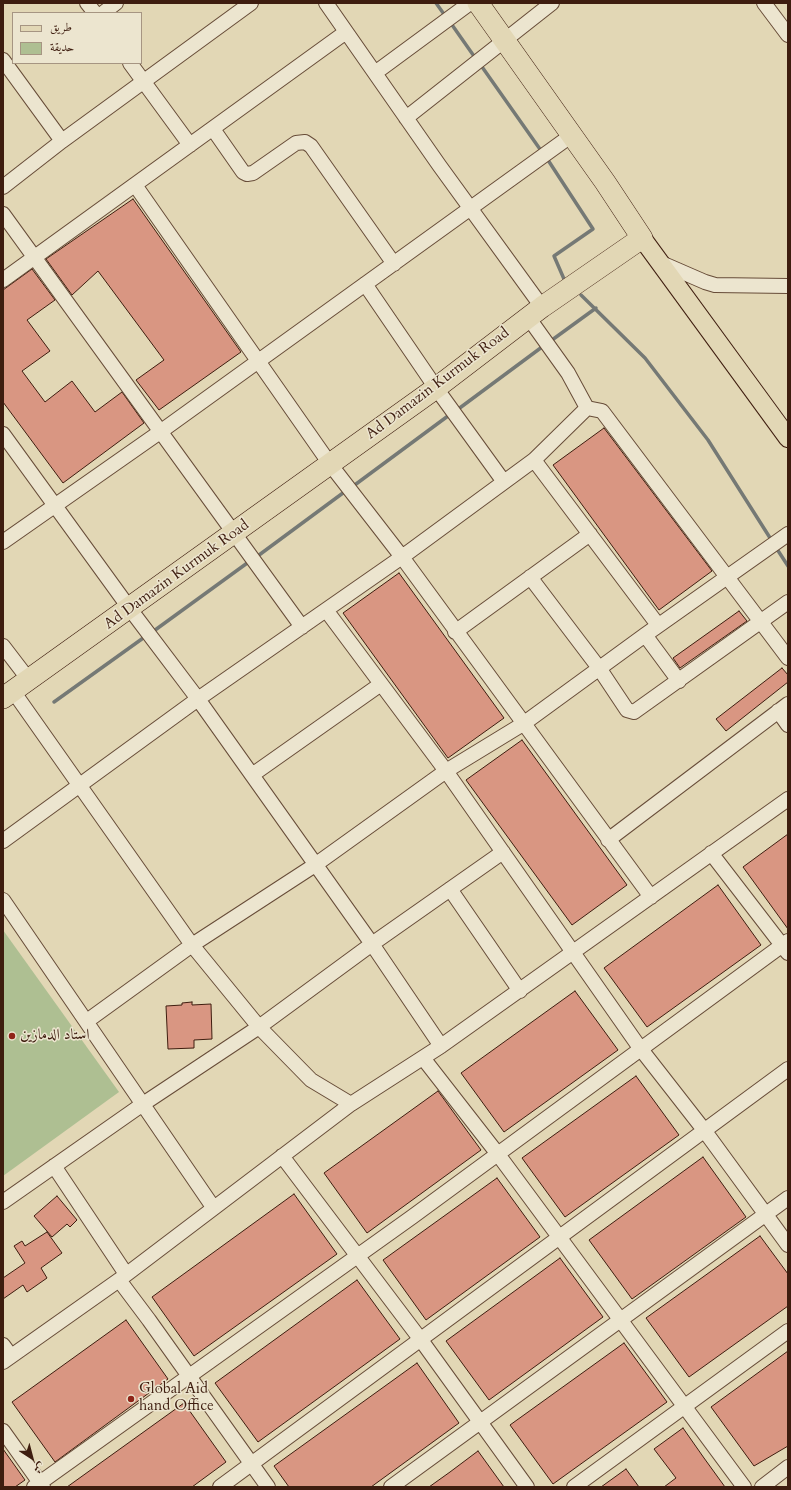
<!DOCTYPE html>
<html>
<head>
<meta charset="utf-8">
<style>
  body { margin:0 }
  #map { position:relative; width:791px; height:1490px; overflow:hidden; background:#e2d7b5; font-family:Cardo,Amiri,serif }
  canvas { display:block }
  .frame { position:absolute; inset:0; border:4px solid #3e1d0f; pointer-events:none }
  .legend { position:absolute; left:12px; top:12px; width:130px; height:52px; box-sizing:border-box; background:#ece5cf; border:1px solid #a69582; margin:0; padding:5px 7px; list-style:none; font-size:12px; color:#3e1d0f }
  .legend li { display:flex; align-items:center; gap:8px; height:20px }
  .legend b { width:20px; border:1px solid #a69582 }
  .north { position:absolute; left:12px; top:1438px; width:40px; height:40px; -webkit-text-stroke:3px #ece5cf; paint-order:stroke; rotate:144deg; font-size:11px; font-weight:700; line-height:16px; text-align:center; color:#3e1d0f }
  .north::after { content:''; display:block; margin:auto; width:14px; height:18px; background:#3e1d0f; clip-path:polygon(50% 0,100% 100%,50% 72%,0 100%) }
</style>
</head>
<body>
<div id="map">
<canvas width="791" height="1490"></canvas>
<div class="frame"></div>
<ul class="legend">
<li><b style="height:5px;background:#e2d7b5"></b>طريق</li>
<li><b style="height:11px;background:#aebf92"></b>حديقة</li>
</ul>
<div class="north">ش</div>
</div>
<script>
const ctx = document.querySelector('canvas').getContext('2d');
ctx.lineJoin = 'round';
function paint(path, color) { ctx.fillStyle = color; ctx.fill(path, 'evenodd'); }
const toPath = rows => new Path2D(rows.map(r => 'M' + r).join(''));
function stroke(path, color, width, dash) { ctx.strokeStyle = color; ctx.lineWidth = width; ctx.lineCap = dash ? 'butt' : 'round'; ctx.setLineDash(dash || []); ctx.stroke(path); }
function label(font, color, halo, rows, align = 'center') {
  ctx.font = font + ' Cardo,Amiri,serif'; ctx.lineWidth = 3; ctx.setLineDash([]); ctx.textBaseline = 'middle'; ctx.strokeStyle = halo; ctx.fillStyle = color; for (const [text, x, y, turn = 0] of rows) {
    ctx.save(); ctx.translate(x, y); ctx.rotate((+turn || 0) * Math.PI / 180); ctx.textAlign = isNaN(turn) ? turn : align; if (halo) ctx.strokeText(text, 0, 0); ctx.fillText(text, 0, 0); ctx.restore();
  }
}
paint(toPath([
  [3,930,119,1092,3,1176]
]), '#aebf92');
stroke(toPath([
  [436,3,446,17],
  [450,22,476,59],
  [480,64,542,152],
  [546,157,593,229,554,256,564,279],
  [581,295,645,358,708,440,772,541],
  [552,340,596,308],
  [457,410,542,347],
  [352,487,452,413],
  [775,546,788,566],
  [255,558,347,490],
  [151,633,250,561],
  [54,702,146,636]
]), '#757975', 3.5);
const building = toPath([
  [133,199,241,352,159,410,136,380,164,360,98,271,72,295,46,259,133,199],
  [32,269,55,300,27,320,50,351,22,371,45,402,72,381,95,412,122,392,144,423,63,483,3,402,3,290,32,269],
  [604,428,712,571,659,610,553,465,604,428],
  [399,573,504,718,448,758,343,613,399,573],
  [739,611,747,621,680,668,673,658,739,611],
  [782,668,788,675,788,682,726,731,716,719,782,668],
  [522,740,627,885,572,925,466,780,522,740],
  [788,834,788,929,743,867,788,834],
  [718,885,761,945,647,1027,604,968,718,885],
  [575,991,618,1050,504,1132,461,1073,575,991],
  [192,1002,192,1005,211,1004,212,1039,194,1040,194,1048,168,1049,166,1006,182,1005,182,1003,192,1002],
  [636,1076,679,1135,565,1217,522,1158,636,1076],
  [438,1091,481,1150,367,1233,324,1173,438,1091],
  [703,1157,746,1217,632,1299,589,1240,703,1157],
  [497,1178,540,1237,426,1320,383,1260,497,1178],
  [294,1194,337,1254,194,1356,152,1297,294,1194],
  [57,1196,77,1220,70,1227,67,1224,52,1237,34,1216,57,1196],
  [47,1232,62,1253,41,1268,47,1278,27,1292,23,1285,3,1299,3,1278,25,1263,14,1246,22,1241,25,1246,47,1232],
  [760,1236,788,1274,788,1306,689,1377,646,1318,760,1236],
  [560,1258,603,1317,489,1400,446,1341,560,1258],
  [357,1280,400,1339,258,1442,215,1383,357,1280],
  [126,1320,168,1379,55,1462,12,1402,126,1320],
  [624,1343,667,1402,553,1484,510,1425,624,1343],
  [788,1351,788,1446,754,1466,711,1407,788,1351],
  [417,1363,459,1423,371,1487,289,1487,274,1466,417,1363],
  [184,1403,226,1462,192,1487,67,1487,184,1403],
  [683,1428,704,1458,725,1487,664,1487,676,1478,654,1449,683,1428],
  [3,1449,25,1480,15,1487,3,1487,3,1449],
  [478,1451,504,1487,429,1487,450,1472,478,1451],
  [626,1469,639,1487,601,1487,626,1469]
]);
paint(building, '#d99682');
stroke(building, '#3e1d0f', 1);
const minor = toPath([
  [87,3,95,13],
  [326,3,439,165,542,307],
  [764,3,788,35],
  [103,13,116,3],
  [3,60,62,141],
  [130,63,190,145],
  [375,73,470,3],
  [406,118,552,3],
  [213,129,243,172,247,174,253,173,296,143,305,142,311,146,394,264],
  [135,185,330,464,402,557,651,897],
  [3,187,62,141,251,3],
  [3,214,302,627],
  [659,262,705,282,715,285,788,286],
  [3,280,346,32],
  [365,284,436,388,504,482],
  [528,317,568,373,587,408,602,411,788,658],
  [3,434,130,609,198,699,372,944,441,1046],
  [534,460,658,625],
  [3,542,160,432,572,135],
  [530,577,599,668,627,710,634,712,788,602],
  [326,610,446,771,640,1048,704,1130,788,1245],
  [455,632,590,534],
  [645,635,679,681],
  [3,646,29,680],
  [13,691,192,945,259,1027,311,1080,351,1104],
  [778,711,788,725],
  [252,775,381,684],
  [608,840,788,704],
  [3,841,198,699,402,557,534,460,587,408],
  [711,853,788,953],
  [450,889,520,991],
  [3,900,213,1207],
  [87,1021,192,945,315,865,446,771,523,724,645,635,788,534],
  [423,1058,497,1153,744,1487],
  [282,1156,421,1340,527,1487],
  [54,1166,126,1274],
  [3,1202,143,1104,259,1027,372,944,503,852],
  [119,1280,149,1320,268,1487],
  [3,1345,11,1356],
  [3,1362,119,1280,351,1104,441,1046,788,799],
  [3,1431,43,1487],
  [34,1487,412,1217,788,941],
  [220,1487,788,1069],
  [391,1487,788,1198],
  [574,1487,788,1331],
  [762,1487,788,1467]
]);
const major = toPath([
  [642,238,788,438]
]);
const highway = toPath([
  [3,698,436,388,542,307,642,238,605,182,478,3]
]);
stroke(minor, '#674c38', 16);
stroke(major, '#3e1d0f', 20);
stroke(highway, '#3e1d0f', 22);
stroke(minor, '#ece5cf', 14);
stroke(major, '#e2d7b5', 18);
stroke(highway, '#e2d7b5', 21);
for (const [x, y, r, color] of [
  [12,1036,4,"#8f2418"],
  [131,1399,4,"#8f2418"]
]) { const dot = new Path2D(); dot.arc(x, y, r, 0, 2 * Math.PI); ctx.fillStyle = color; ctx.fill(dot); stroke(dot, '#ece5cf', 1.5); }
label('15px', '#3e1d0f', '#ece5cf', [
  ["Ad Damazin Kurmuk Road",438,384,-37],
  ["Ad Damazin Kurmuk Road",177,575,-36]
]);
label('15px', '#3e1d0f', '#ece5cf', [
  ["استاد الدمازين",20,1036],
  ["Global Aid",139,1390],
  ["hand Office",139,1407]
], 'left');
</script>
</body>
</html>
